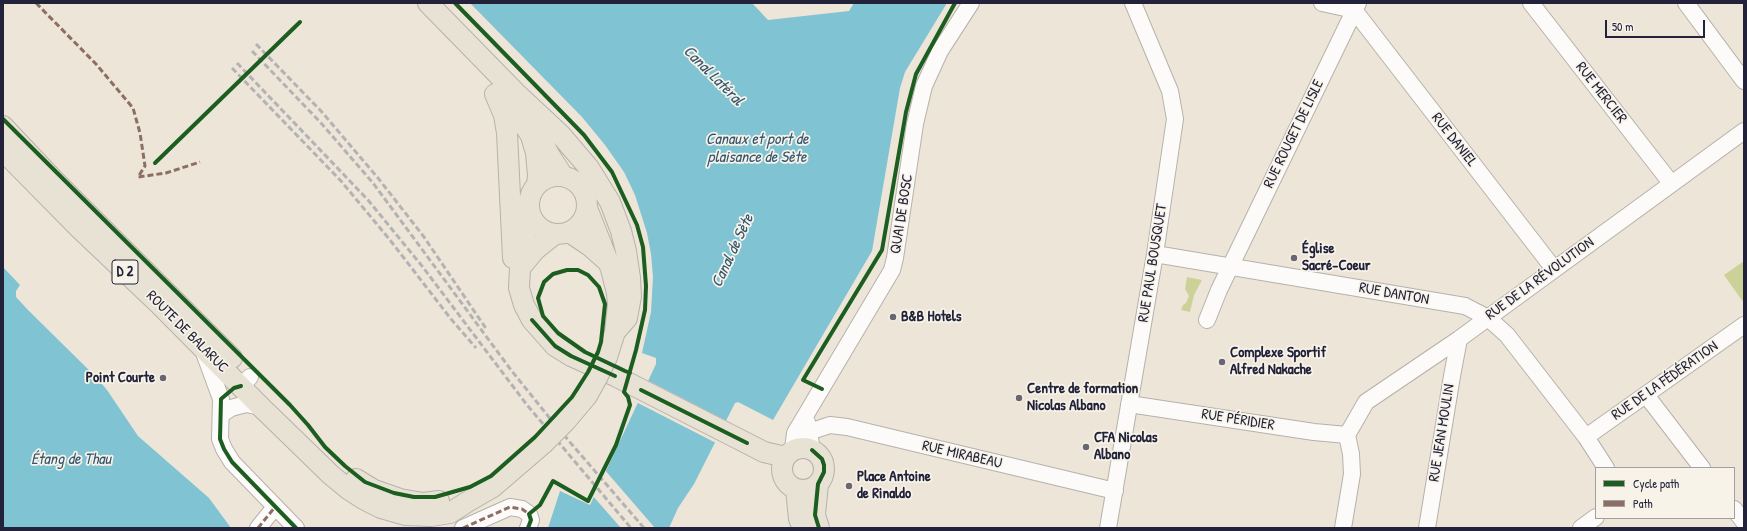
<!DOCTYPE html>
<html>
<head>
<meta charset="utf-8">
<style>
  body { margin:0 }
  #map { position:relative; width:1747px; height:531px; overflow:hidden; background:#ede5d8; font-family:"Patrick Hand",sans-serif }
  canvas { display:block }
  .frame { position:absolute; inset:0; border:4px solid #22223b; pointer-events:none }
  .legend { position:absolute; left:1595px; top:467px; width:140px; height:52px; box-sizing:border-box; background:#f7f3e8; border:1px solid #a29fa3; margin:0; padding:5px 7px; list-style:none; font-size:12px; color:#22223b }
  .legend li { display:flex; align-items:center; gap:8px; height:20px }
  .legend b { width:20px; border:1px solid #a29fa3 }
  .scale { position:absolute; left:1605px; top:20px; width:100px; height:18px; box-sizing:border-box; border:2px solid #22223b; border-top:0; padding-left:5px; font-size:12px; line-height:14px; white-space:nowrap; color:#22223b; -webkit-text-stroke:3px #f7f3e8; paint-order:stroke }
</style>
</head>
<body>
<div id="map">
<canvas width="1747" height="531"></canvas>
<div class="frame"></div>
<ul class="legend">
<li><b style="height:5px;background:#1b5e20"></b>Cycle path</li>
<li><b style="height:5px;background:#8d6e63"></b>Path</li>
</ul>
<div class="scale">50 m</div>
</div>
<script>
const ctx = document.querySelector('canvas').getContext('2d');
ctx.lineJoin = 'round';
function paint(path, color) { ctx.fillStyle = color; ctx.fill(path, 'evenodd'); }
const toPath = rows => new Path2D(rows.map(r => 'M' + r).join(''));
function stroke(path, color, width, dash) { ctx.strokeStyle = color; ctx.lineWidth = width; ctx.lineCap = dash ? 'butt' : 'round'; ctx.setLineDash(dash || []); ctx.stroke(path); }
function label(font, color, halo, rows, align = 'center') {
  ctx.font = font + ' "Patrick Hand",sans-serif'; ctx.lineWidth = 3.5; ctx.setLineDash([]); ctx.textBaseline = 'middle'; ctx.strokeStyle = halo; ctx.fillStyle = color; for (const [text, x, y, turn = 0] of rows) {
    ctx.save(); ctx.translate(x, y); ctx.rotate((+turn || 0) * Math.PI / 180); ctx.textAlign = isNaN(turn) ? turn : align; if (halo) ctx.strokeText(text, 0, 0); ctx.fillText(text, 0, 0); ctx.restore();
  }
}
paint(toPath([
  [1744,261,1744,303,1724,275],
  [1187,277,1202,280,1194,295,1190,312,1181,310,1183,305,1186,303,1189,296,1185,289]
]), '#ccd197');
paint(toPath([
  [470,3,752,3,768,20,849,11,854,3,947,3,905,72,900,88,872,251,773,420,738,402,735,403,694,484,678,508,669,528,548,528,560,491,590,505,656,364,656,358,642,353,651,312,653,277,651,254,647,233,635,195,624,172,605,145,582,117],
  [3,267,20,285,16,291,16,297,28,310,96,377,107,390,138,436,209,498,231,528,3,528]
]), '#80c3d3');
paint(toPath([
  [647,380,727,421,716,443,636,402],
  [604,469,655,528,621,528,592,495]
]), '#ede5d8');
const minor = toPath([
  [1322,3,1354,10,1554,269],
  [1531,3,1671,183],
  [1686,3,1744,81],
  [1155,254,1465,306,1488,318,1507,335,1586,437,1606,468],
  [1207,320,1219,290,1358,3],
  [203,350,221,399,220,439,224,449,232,462,296,528],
  [241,386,250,377],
  [1646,395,1702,468],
  [1129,404,1314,432,1347,435],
  [222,414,231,408,246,404,261,407],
  [807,422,812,450],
  [809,432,830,425,847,427,1115,491],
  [1347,435,1366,402,1459,339,1744,131],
  [1586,437,1744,325],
  [793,450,795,433,892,270,895,258,915,124,924,86,940,51,971,3],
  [1734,509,1744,522],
  [258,528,275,507],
  [463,528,510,507,522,509,529,514,531,520,528,528],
  [1108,528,1155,254,1175,119,1170,91,1133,3],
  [1343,528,1352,474,1351,454,1347,435],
  [1427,528,1452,376,1459,339],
  [1581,528,1596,517]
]);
const major = toPath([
  [428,3,516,93,560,134,589,168,610,202,621,231,626,251,630,278,631,296,627,318,615,332],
  [503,91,531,136,536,153,538,175,537,184],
  [495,94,504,115,507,133,513,258],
  [3,126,54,180,232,358],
  [537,132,550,156,563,176],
  [3,151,79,228,159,304,261,407,331,475,348,489,365,500,381,508,405,515,431,516,450,513,467,502,493,487,543,444],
  '529 205a29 29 0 1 1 58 0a29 29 0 1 1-58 0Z',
  [587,208,611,269,617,293,618,305,615,332,607,357],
  [531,216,521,248,519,288,524,305,532,320,555,346,571,356,615,376,764,452,785,457],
  [569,232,590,246,608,262],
  [520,268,535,250,555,234],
  '782 469a21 21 0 1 1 42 0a21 21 0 1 1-42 0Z',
  [356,479,374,490,400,499,423,503,439,501],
  [818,484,815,515,819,528],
  [796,489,799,519,803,528]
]);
stroke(minor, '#b6b1ab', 18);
stroke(major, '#b6b1ab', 22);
stroke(minor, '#fcfbf9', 16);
stroke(major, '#e8e2d5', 20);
stroke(toPath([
  [256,44,321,111,378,178,424,237,487,330],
  [252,51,321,123,373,183,511,370,556,426,644,528],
  [237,63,368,200,422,266,527,405,631,528],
  [232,68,341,181,390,240,451,319,476,348]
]), '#b4b3b4', 3, [6, 3]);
const majorBridge = toPath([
  [543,444,565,422,587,396,597,378,607,357]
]);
stroke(majorBridge, '#b6b1ab', 22, []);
stroke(majorBridge, '#e8e2d5', 20);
stroke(toPath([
  [36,3,96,64,133,108,140,133,145,166,138,177,166,173,200,162],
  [258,528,275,507],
  [463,528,510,507,522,509,529,514,530,517]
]), '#8d6e63', 3, [6, 3]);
stroke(toPath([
  [455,3,584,135,612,172,637,225,643,247,646,286,645,310,636,350,624,392,628,397,630,405,616,445,588,501,553,481,540,505,529,514,531,520,528,528],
  [3,119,290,405,308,425,325,447,345,466,365,482,394,493,414,497,435,497,470,487,491,476,535,437,572,397,588,372,598,352,601,342,605,304,599,287,588,275,578,270,567,270,553,274,544,282,538,298,543,316,558,333,585,352,625,371,630,373],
  [155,163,300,22],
  [532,320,555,346,571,356,615,376],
  [241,386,234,388,221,399,220,439,224,449,232,462,296,528],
  [822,389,803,380,882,250,906,112,916,74,955,3],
  [641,390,747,443],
  [812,450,822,459,824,465,824,472,818,484,815,515,819,528]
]), '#1b5e20', 4);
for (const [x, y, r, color] of [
  [1294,258,4,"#696672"],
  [893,317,4,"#696672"],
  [1222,362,4,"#696672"],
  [163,378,4,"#696672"],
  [1019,398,4,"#696672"],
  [1086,447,4,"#696672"],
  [849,486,4,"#696672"]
]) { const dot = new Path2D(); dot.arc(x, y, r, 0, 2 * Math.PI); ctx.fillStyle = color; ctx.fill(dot); stroke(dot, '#f7f3e8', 1.5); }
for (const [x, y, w] of [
  [125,272,26]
]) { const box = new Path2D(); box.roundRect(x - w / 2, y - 12, w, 24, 3); ctx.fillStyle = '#f7f3e8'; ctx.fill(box); stroke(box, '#22223b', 1); }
label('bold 14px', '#22223b', null, [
  ["D 2",125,272]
]);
label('15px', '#22223b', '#f7f3e8', [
  ["RUE MERCIER",1601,93,52],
  ["RUE ROUGET DE LISLE",1294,134,-64],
  ["RUE DANIEL",1454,140,52],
  ["QUAI DE BOSC",902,214,-81],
  ["RUE PAUL BOUSQUET",1153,263,-81],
  ["RUE DE LA RÉVOLUTION",1540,279,-36],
  ["RUE DANTON",1394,294,10],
  ["ROUTE DE BALARUC",187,332,45],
  ["RUE DE LA FÉDÉRATION",1665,381,-35],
  ["RUE PÉRIDIER",1238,420,9],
  ["RUE JEAN MOULIN",1442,433,-81],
  ["RUE MIRABEAU",962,455,13]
]);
label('bold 15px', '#22223b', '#f7f3e8', [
  ["Église",1302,249],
  ["Sacré-Coeur",1302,266],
  ["B&B Hotels",901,317],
  ["Complexe Sportif",1230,353],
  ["Alfred Nakache",1230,370],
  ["Point Courte",155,378,"right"],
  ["Centre de formation",1027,389],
  ["Nicolas Albano",1027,406],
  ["CFA Nicolas",1094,438],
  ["Albano",1094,455],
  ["Place Antoine",857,477],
  ["de Rinaldo",857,494]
], 'left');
label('italic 16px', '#335570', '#f7f3e8', [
  ["Canal Latéral",713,76,45],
  ["Canaux et port de",757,140],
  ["plaisance de Sète",757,158],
  ["Canal de Sète",733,251,-65],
  ["Étang de Thau",71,460]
]);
</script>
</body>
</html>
